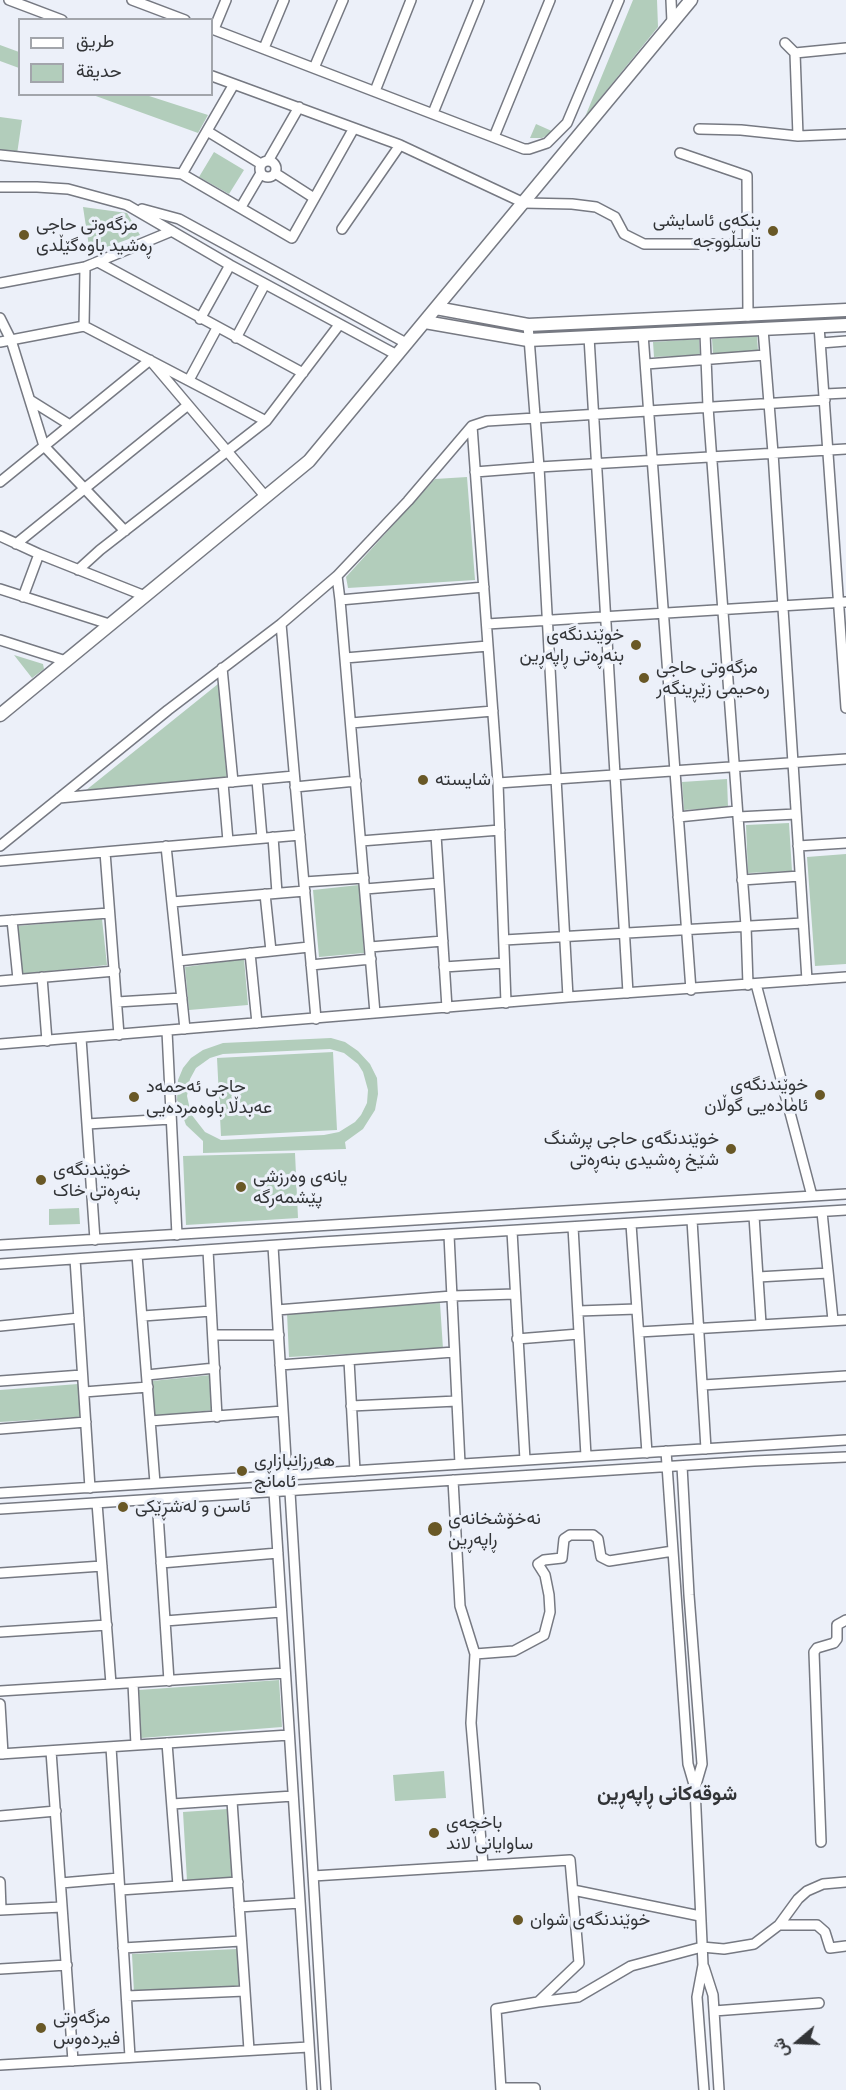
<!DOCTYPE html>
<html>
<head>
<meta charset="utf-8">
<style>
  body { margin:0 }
  #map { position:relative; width:846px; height:2090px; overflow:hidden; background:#ecf0f9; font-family:Cabin,Vazirmatn,sans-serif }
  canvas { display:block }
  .legend { position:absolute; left:18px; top:18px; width:195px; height:78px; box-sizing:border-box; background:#ecf0f9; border:2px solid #a2a5ab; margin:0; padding:8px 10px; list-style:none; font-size:18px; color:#323437 }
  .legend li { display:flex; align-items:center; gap:12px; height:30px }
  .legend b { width:30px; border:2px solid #a2a5ab }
  .north { position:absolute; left:768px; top:2012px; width:60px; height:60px; -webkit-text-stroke:4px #ecf0f9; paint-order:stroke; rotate:251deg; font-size:16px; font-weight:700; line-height:24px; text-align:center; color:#323437 }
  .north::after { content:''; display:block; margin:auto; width:21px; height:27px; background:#323437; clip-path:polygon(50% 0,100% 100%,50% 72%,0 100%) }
</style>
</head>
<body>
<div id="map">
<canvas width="846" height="2090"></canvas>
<ul class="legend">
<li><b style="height:8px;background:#fff"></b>طريق</li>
<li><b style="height:16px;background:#b2cdbb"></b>حديقة</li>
</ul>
<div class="north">ش</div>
</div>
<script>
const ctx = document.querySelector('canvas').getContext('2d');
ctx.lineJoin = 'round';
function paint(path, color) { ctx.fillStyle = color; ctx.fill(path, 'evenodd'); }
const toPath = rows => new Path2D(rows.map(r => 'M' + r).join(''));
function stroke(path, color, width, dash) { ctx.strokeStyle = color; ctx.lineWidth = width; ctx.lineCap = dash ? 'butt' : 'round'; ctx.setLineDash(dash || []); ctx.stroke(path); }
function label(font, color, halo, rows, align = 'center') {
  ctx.font = font + ' Cabin,Vazirmatn,sans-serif'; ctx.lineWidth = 6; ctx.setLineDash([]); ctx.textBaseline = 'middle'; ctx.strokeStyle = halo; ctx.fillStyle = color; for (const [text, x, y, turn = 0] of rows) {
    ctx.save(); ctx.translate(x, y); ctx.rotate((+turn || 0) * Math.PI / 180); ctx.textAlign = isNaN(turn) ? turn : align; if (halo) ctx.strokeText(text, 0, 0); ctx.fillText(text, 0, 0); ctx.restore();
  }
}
paint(toPath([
  [633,0,657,0,658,27,585,117],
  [0,45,19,52,19,68,0,61],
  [93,95,146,95,208,115,198,133],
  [0,117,22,120,17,154,0,152],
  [536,124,554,132,542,138,530,138],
  [214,152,244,170,229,194,199,177],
  [83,207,127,213,140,235,90,253],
  [757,336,758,351,713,354,712,339],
  [699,339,700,355,654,357,653,342],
  [467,477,475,580,348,588,346,577,435,479],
  [14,655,43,664,44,669,32,678],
  [218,684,227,779,85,791],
  [727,779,728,807,684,810,682,782],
  [789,823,792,871,748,873,746,825],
  [846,854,846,964,815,966,807,857],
  [359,885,364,953,319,957,313,890],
  [102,919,107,965,22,974,17,926],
  [244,959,248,1005,189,1010,185,967],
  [331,1038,345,1042,358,1051,370,1064,377,1078,378,1094,375,1110,363,1129,345,1142,346,1149,203,1153,203,1141,186,1125,177,1100,178,1080,183,1068,191,1058,203,1050,223,1043],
  [330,1049,344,1053,358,1064,363,1072,368,1090,367,1103,361,1115,355,1122,339,1132,324,1135,221,1140,205,1132,191,1114,187,1096,190,1079,196,1068,210,1058,223,1054],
  [333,1052,337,1130,221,1136,217,1058],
  [295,1153,298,1218,186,1225,183,1156],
  [79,1208,80,1224,49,1225,49,1209],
  [440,1303,443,1349,289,1357,287,1313],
  [211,1375,214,1410,155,1416,152,1381],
  [78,1384,80,1417,0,1422,0,1390],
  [279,1680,282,1727,141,1738,139,1690],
  [444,1771,446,1798,395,1801,393,1775],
  [228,1809,233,1878,187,1881,183,1812],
  [237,1949,239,1987,134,1993,132,1954]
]), '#b2cdbb');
const minor = toPath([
  [9,0,62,20],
  [132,0,185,20],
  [671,0,672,22],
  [212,29,524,149,529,149,547,143,567,123,619,0],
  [214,29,226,0],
  [785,43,795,53,798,136],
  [264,48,284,0],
  [795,53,846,48],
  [314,68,343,0],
  [212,76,400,145,524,203,572,204,596,207,615,217,624,234,644,244,747,244],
  [375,91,411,0],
  [433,113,479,0],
  [699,129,741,130,798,136,846,134],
  [207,131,261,164],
  [494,137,550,0],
  [680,153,747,176,748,316],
  [0,155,182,174,292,238,354,128],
  '260 169a8 8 0 1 1 16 0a8 8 0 1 1-16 0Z',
  [268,161,299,107],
  [275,173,314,198],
  [182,174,234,84],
  [0,187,37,187,68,189,127,205,230,265,397,355],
  [241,207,261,173],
  [142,209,179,219,406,343],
  [342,229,400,145],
  [98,262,303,373],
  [0,283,85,267,172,231],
  [0,318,11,340,44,446,125,531],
  [200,319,230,265],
  [528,325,539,467,568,997],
  [84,326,85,267],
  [819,326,846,708],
  [763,329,773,453,807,980],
  [705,333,708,407,746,926,748,985],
  [643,334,691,990],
  [589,337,628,993],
  [236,338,265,284],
  [0,342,84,326,266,421],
  [821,343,846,341],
  [646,364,765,355],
  [189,380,217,328],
  [825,394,846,393],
  [30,400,70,425],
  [472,426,498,783,506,1003],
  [475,472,539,467,846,449],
  [0,482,150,360,265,496],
  [0,536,39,554,145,596],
  [16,544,188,405],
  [78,570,100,550,266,421,339,325],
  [337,576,340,600,375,1013],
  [0,589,109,624],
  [23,597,39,554],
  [340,600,484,587],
  [281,624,316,1019],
  [487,624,846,602],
  [0,640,66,661],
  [345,658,488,646],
  [222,668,233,782],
  [351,723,493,711],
  [257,780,262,838],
  [223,783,228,841],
  [498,783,846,759],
  [295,787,356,781],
  [59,798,294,776],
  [678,817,737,811],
  [738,817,796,814],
  [436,835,447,1008],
  [273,837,277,893],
  [361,841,500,830],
  [0,846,168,710,281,624,337,576,408,501,472,426,487,421,825,400],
  [166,846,185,1029],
  [798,846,846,843],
  [105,852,119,1035],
  [0,861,300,835],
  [742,880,800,876],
  [304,882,364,878],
  [365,889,439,883],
  [265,894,271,951],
  [172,902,305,891],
  [12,920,18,979],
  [0,921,109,913],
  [504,940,803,923],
  [370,947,443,941],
  [250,953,257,1023],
  [178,961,309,947],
  [311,965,371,959],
  [444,967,504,963],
  [42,977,47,1041],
  [0,981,115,971],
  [756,984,812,1196],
  [117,1002,182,998],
  [167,1031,177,1235],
  [81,1038,95,1240],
  [0,1044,568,997,846,977],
  [87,1124,171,1119],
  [822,1212,833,1320],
  [754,1216,761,1324],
  [692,1220,706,1449],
  [631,1224,647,1453],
  [573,1227,586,1456],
  [512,1231,525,1460],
  [449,1235,460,1464],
  [0,1245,846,1194],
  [273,1246,287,1475],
  [208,1250,217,1417],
  [137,1255,155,1483],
  [75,1259,90,1488],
  [0,1264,321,1242,846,1210],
  [758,1277,828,1273],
  [277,1310,452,1296,515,1294],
  [578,1311,637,1309],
  [143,1316,211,1311],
  [0,1326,79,1318],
  [639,1332,846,1320],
  [213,1335,279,1335],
  [517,1339,579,1334],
  [349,1360,355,1471],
  [280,1365,454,1352],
  [147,1375,215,1368],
  [0,1381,82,1375],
  [703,1385,846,1376],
  [84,1392,148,1387],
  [351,1406,457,1401],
  [150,1421,283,1411],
  [0,1429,86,1422],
  [666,1451,688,1764,695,1788,703,1965,697,1997,704,2090],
  [682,1466,689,1595,702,1764,695,1788],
  [453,1480,460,1606,475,1654,471,1723,483,1865],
  [274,1492,312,2090],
  [290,1492,326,2090],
  [0,1493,846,1440],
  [157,1499,169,1681],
  [97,1503,111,1684],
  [0,1509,754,1461,846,1457],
  [161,1563,278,1553],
  [0,1573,102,1566],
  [165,1621,281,1612],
  [0,1632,107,1625],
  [475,1654,514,1651,544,1635,550,1612,549,1595,545,1575,538,1564,544,1560,562,1558,564,1539,570,1535,593,1535,598,1539,601,1557,609,1561,673,1551],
  [133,1683,136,1745],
  [0,1691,285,1673],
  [0,1704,3,1754],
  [167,1743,178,1886],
  [111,1747,130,2057],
  [51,1751,73,2061],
  [0,1754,289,1735],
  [232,1801,249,2050],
  [172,1804,293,1796],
  [0,1816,56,1811],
  [821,1842,814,1652,817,1648,834,1643,837,1639,837,1625,846,1620],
  [313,1876,570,1860,579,1963,538,2002,496,2009,501,2090],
  [0,1882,1,1910],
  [61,1883,119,1878],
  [120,1890,238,1882],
  [573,1890,700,1916],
  [239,1907,300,1903],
  [0,1910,62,1907],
  [779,1925,817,1925,825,1932,830,1948,846,1946],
  [123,1948,241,1941],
  [704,1967,713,1995,719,2090],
  [0,1969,67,1965],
  [127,1996,245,1991],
  [538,2002,578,1997,631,1966,702,1947,724,1949,754,1944,779,1925,798,1899,807,1891,823,1884,846,1882],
  [714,2011,819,2003],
  [0,2065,309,2047],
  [501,2088,535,2088,535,2090]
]);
const major = toPath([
  [436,308,528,325,846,310],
  [425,322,528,340,846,325],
  [0,715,309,461,691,0]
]);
stroke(minor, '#767982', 12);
stroke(major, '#767982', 15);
stroke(minor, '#fff', 9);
stroke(major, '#fff', 12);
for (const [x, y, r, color] of [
  [773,231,6,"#695826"],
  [24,235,6,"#695826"],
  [636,645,6,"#695826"],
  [644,678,6,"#695826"],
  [423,780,6,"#695826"],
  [820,1095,6,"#695826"],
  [134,1097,6,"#695826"],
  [731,1149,6,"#695826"],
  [41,1180,6,"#695826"],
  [241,1187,6,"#695826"],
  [242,1471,6,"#695826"],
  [123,1507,6,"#695826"],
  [435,1529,8,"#695826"],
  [434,1833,6,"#695826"],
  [518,1920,6,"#695826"],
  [41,2028,6,"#695826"]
]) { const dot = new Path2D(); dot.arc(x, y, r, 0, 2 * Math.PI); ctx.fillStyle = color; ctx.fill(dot); stroke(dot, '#ecf0f9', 2); }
label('18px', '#323437', '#ecf0f9', [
  ["بنکەی ئاسایشی",761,221,"right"],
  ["تاسڵووجە",761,242,"right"],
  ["مزگەوتی حاجی",36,225],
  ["ڕەشید باوەگێڵدی",36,246],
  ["خوێندنگەی",624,635,"right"],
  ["بنەڕەتی ڕاپەڕین",624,656,"right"],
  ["مزگەوتی حاجی",656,668],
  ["رەحیمی زێڕینگەر",656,689],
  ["شایستە",435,780],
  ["خوێندنگەی",808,1085,"right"],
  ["ئامادەیی گوڵان",808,1106,"right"],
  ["حاجی ئەحمەد",146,1087],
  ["عەبدڵا باوەمردەیی",146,1108],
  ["خوێندنگەی حاجی پرشنگ",719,1139,"right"],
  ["شێخ ڕەشیدی بنەڕەتی",719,1160,"right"],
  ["خوێندنگەی",53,1170],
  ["بنەڕەتی خاک",53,1191],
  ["یانەی وەرزشی",253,1177],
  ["پێشمەرگە",253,1198],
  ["هەرزانبازاڕی",254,1461],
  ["ئامانج",254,1482],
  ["ئاسن و لەشڕێکی",135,1507],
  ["نەخۆشخانەی",448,1519],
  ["ڕاپەڕین",448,1540],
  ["باخچەی",446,1823],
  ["ساوایانی لاند",446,1844],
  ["خوێندنگەی شوان",530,1920],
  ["مزگە‌وتی",53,2018],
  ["فیردە‌وس",53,2039]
], 'left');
label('bold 20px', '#323437', '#ecf0f9', [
  ["شوقەکانی ڕاپەڕین",667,1794]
]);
</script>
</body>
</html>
